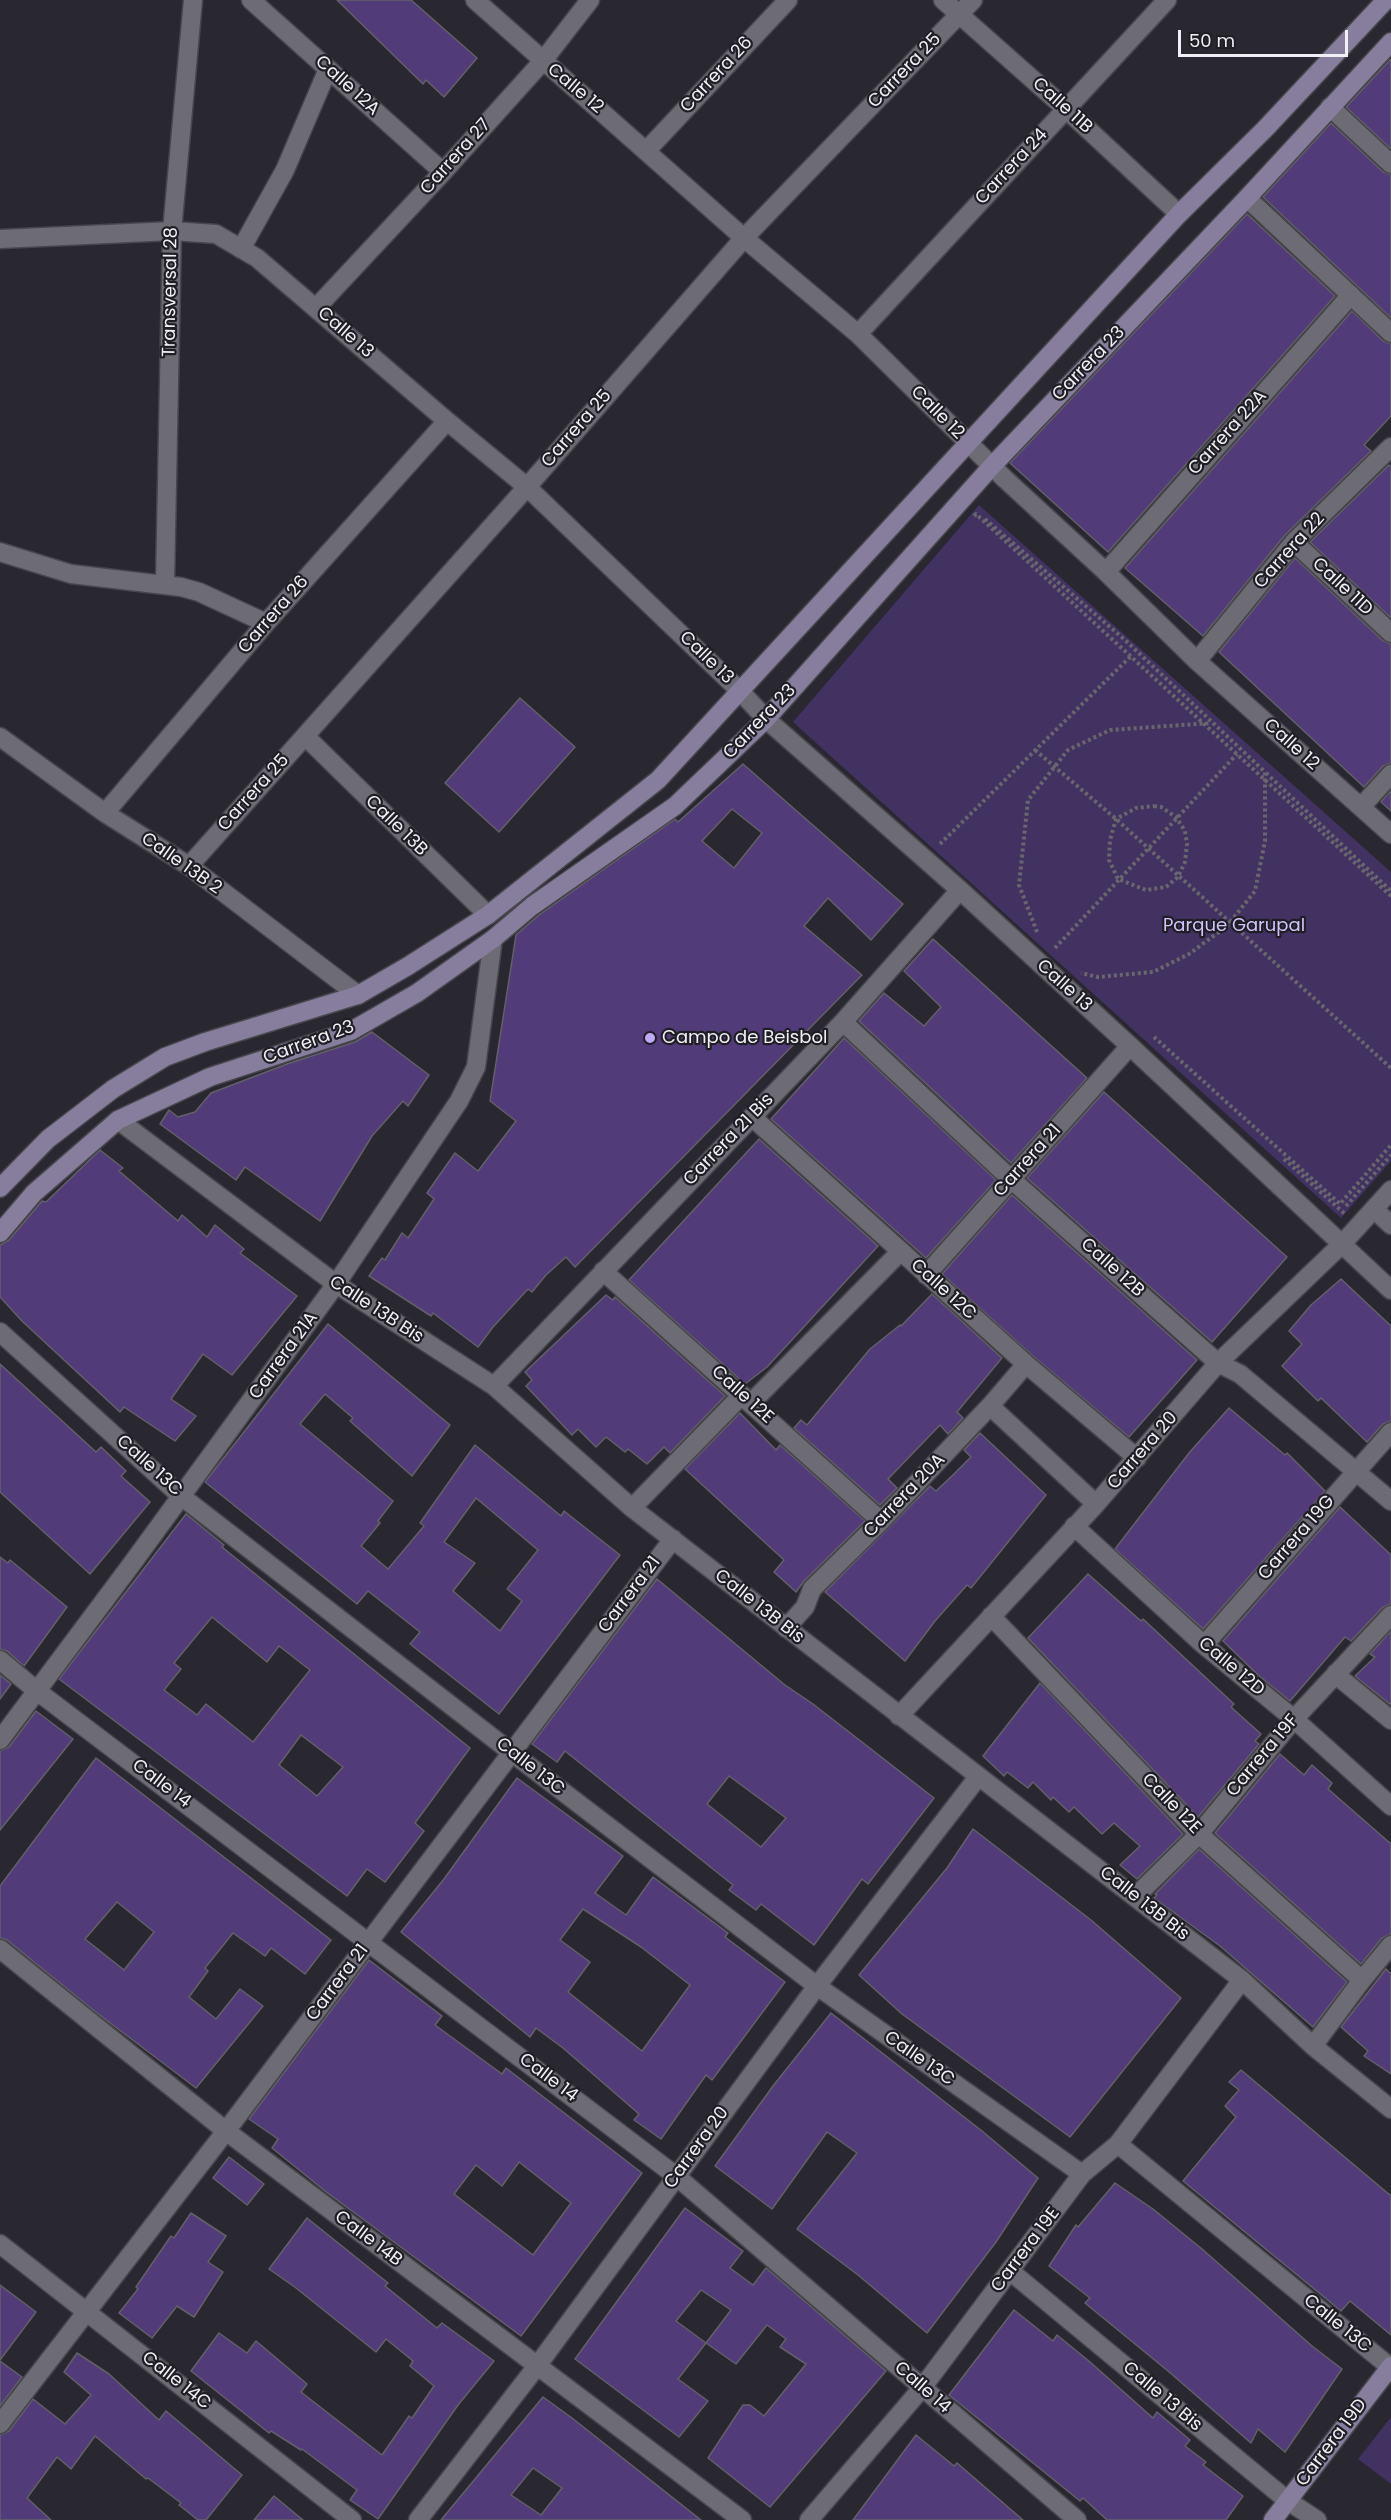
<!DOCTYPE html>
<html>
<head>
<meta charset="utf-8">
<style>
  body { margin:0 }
  #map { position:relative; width:1391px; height:2520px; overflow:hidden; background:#29272f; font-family:Poppins,sans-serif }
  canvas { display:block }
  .scale { position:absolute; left:1178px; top:30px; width:170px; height:27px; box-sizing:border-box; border:3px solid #f0eff4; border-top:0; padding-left:8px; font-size:18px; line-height:21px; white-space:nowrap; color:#f0eff4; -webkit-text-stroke:4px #1f1e25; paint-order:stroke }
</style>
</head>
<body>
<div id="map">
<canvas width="1391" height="2520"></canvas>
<div class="scale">50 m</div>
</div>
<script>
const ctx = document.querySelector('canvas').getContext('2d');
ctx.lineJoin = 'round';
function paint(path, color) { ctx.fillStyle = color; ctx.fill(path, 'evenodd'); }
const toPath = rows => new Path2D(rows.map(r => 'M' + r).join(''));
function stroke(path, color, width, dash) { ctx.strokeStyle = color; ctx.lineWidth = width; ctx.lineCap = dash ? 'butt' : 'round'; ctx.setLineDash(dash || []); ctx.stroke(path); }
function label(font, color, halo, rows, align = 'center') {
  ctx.font = font + ' Poppins,sans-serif'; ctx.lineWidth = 4.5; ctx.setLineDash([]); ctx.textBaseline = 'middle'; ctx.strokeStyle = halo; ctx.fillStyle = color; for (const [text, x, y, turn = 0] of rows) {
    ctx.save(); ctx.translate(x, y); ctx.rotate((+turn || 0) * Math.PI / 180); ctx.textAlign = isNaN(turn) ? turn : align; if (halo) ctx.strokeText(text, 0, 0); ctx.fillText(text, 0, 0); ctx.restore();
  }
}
paint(toPath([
  [979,505,1391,872,1391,1161,1341,1218,793,722],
  [1391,2417,1391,2484,1358,2459]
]), '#423262');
const building = toPath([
  [337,0,411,0,477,58,444,97,426,80,423,84,337,0],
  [1391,59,1391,149,1346,107,1391,59],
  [1331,123,1383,172,1391,175,1391,318,1263,197,1331,123],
  [1247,214,1335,296,1108,552,1010,463,1247,214],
  [1352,311,1383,341,1391,344,1391,416,1364,445,1371,451,1285,535,1203,636,1125,568,1352,311],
  [1389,465,1391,467,1391,618,1310,542,1389,465],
  [1295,558,1383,641,1391,644,1391,763,1383,766,1364,787,1219,652,1295,558],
  [520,698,575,747,499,832,445,783,520,698],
  [743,764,903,904,871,940,828,898,804,926,862,975,575,1267,566,1257,546,1275,532,1292,528,1289,493,1327,478,1347,433,1313,431,1316,369,1276,382,1258,385,1260,402,1233,408,1238,434,1199,427,1193,455,1153,478,1171,516,1121,490,1101,516,935,539,915,675,819,678,822,743,764],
  [732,809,762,833,734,868,702,841,732,809],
  [1391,791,1391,811,1381,802,1391,791],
  [933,939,1087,1078,1011,1163,859,1021,884,993,924,1026,941,1007,904,971,933,939],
  [372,1032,429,1075,408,1106,403,1101,372,1136,320,1221,245,1167,236,1180,160,1124,169,1110,178,1117,195,1112,211,1093,287,1064,355,1042,372,1032],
  [844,1038,996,1180,926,1258,771,1119,844,1038],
  [1104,1092,1287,1257,1212,1342,1027,1178,1104,1092],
  [759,1139,878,1246,790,1342,767,1367,745,1384,629,1280,759,1139],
  [100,1150,123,1168,119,1171,178,1221,182,1215,207,1237,215,1225,244,1249,240,1253,297,1296,232,1375,203,1354,171,1399,196,1416,175,1441,124,1407,120,1412,22,1321,0,1297,0,1245,9,1240,42,1201,46,1202,100,1150],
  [1012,1195,1197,1360,1129,1437,1033,1356,942,1274,1012,1195],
  [1341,1279,1391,1326,1391,1421,1383,1424,1367,1442,1321,1398,1318,1401,1282,1366,1302,1344,1289,1331,1311,1305,1341,1279],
  [932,1294,1002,1358,957,1412,963,1418,948,1434,940,1425,888,1479,897,1488,880,1505,794,1428,801,1420,807,1425,870,1349,900,1325,901,1326,932,1294],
  [606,1295,613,1300,615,1297,725,1396,670,1453,664,1447,647,1464,628,1449,625,1452,606,1437,596,1447,578,1429,572,1435,526,1386,532,1380,525,1372,606,1295],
  [328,1324,450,1425,412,1476,350,1421,353,1418,325,1394,300,1424,393,1501,378,1521,380,1523,361,1546,388,1569,424,1526,420,1523,475,1445,561,1516,564,1511,620,1555,499,1714,410,1644,420,1632,368,1591,357,1604,205,1482,328,1324],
  [476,1498,538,1550,507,1589,522,1601,500,1631,453,1591,475,1563,444,1542,476,1498],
  [0,1364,96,1452,101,1447,126,1471,121,1476,150,1502,90,1574,0,1492,0,1364],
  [1229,1408,1285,1455,1287,1453,1325,1491,1203,1629,1115,1549,1189,1453,1229,1408],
  [740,1413,776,1450,780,1445,865,1521,804,1581,796,1592,774,1572,784,1560,685,1469,740,1413],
  [980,1433,1046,1495,971,1588,967,1585,935,1621,905,1661,825,1592,930,1486,936,1491,954,1474,971,1457,964,1450,980,1433],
  [1340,1507,1391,1555,1391,1604,1383,1607,1351,1641,1345,1637,1290,1701,1257,1674,1223,1641,1340,1507],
  [186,1514,224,1545,222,1547,470,1748,415,1823,424,1831,385,1882,367,1869,347,1896,59,1679,186,1514],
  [212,1617,267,1662,279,1646,310,1670,253,1742,206,1704,197,1715,164,1690,181,1669,174,1663,212,1617],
  [301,1735,343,1767,317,1796,279,1765,301,1735],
  [0,1557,8,1563,10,1560,67,1607,24,1666,7,1651,0,1649,0,1557],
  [1088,1574,1141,1621,1143,1619,1234,1704,1231,1707,1261,1734,1255,1741,1259,1744,1198,1817,1028,1638,1088,1574],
  [657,1579,785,1685,813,1704,934,1798,868,1884,862,1879,814,1945,761,1904,756,1910,729,1890,733,1885,565,1751,557,1762,532,1744,657,1579],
  [729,1776,786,1818,761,1847,707,1804,729,1776],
  [1391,1631,1391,1705,1355,1676,1375,1657,1370,1654,1391,1631],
  [0,1675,11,1684,0,1699,0,1675],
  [1040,1683,1183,1834,1137,1879,1120,1865,1140,1846,1114,1823,1102,1834,1074,1807,1069,1812,1053,1797,1051,1800,1033,1782,1028,1788,1007,1772,1004,1776,983,1756,1040,1683],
  [36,1711,73,1739,0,1830,0,1751,9,1747,36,1711],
  [1280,1754,1304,1775,1312,1765,1332,1783,1328,1789,1391,1844,1391,1934,1382,1938,1361,1964,1215,1833,1280,1754],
  [96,1758,331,1940,305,1974,271,1948,265,1956,233,1933,205,1968,208,1971,189,1997,216,2019,240,1989,263,2006,196,2088,97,2013,7,1940,0,1938,0,1886,96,1758],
  [117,1902,154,1932,124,1970,85,1939,117,1902],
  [517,1778,623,1856,595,1893,626,1915,653,1877,728,1933,725,1937,785,1982,712,2080,706,2075,661,2139,634,2120,639,2114,563,2048,536,2028,530,2037,401,1932,444,1879,517,1778],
  [583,1909,641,1947,690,1985,642,2051,568,1992,590,1962,560,1940,583,1909],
  [973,1829,1091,1920,1181,1998,1070,2137,902,2014,859,1975,947,1868,973,1829],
  [1199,1849,1347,1982,1313,2027,1220,1946,1154,1898,1157,1895,1155,1894,1199,1849],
  [369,1960,442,2016,435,2025,502,2074,506,2068,642,2173,521,2336,325,2191,272,2148,278,2139,249,2119,369,1960],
  [519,2162,571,2203,533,2255,454,2194,476,2165,502,2186,519,2162],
  [1386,1969,1391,1974,1391,2074,1364,2056,1368,2051,1341,2027,1386,1969],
  [831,2013,982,2131,1038,2178,996,2242,927,2333,858,2275,797,2229,857,2153,827,2132,772,2209,715,2166,773,2086,831,2013],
  [1241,2070,1391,2196,1391,2335,1350,2301,1341,2311,1183,2181,1236,2117,1225,2106,1239,2090,1229,2082,1241,2070],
  [229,2157,264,2184,247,2205,213,2178,229,2157],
  [1115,2183,1153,2209,1202,2249,1312,2346,1342,2369,1285,2452,1258,2429,1251,2443,1168,2371,1085,2303,1090,2298,1049,2266,1076,2225,1078,2227,1115,2183],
  [685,2208,743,2251,730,2268,753,2285,766,2268,886,2371,770,2507,708,2458,743,2405,750,2405,764,2416,806,2364,780,2347,786,2339,767,2325,736,2364,706,2343,678,2379,708,2401,679,2437,575,2359,685,2208],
  [701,2290,731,2310,706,2343,676,2321,701,2290],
  [191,2213,226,2236,208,2262,223,2272,194,2317,177,2306,152,2338,119,2313,138,2289,136,2287,171,2236,174,2238,191,2213],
  [307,2218,388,2283,385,2286,437,2328,442,2323,494,2361,458,2405,378,2519,350,2500,357,2490,302,2449,301,2450,271,2431,269,2433,191,2371,219,2333,247,2353,256,2341,307,2384,301,2392,382,2455,409,2416,412,2418,434,2386,410,2366,413,2361,386,2339,376,2352,296,2288,269,2269,307,2218],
  [0,2285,36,2312,0,2360,0,2285],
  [1014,2310,1053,2341,1057,2335,1090,2362,1153,2418,1157,2412,1190,2440,1185,2446,1206,2462,1203,2465,1243,2496,1226,2520,1107,2520,1083,2498,1080,2501,949,2395,1014,2310],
  [77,2353,109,2374,159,2420,166,2411,242,2475,206,2520,198,2520,179,2505,181,2503,148,2478,146,2479,95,2436,71,2469,57,2457,27,2498,51,2520,0,2520,0,2435,9,2431,33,2399,65,2424,91,2395,64,2372,77,2353],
  [0,2361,22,2377,0,2406,0,2361],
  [543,2397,572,2418,701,2520,441,2520,543,2397],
  [533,2468,562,2488,541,2515,511,2495,533,2468],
  [916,2435,954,2466,957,2463,1023,2520,853,2520,916,2435],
  [274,2496,303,2520,254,2520,274,2496]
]);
paint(building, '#513c79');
stroke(building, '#636069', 1.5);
const street = toPath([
  [251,0,443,172],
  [475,0,744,238,858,334,1005,479,1106,572,1197,661,1391,834],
  [943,0,1066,109,1179,214],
  [1330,107,1391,164],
  [647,150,788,0],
  [1247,198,1391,333],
  [0,239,172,231,216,234,257,258,447,421,527,487,740,691,766,719,960,890,1130,1046,1391,1290],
  [241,249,285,170,328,69],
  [316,308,443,172,542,62,590,0],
  [858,334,1167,0],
  [1294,542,1391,633],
  [0,552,71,574,181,587,199,592,266,623],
  [1106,572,1351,295],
  [165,584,172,231,193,0],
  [1197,661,1294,542,1391,447],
  [305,736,488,915],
  [0,737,105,813,189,866,358,995],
  [1361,807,1391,774],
  [105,813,266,623,447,421],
  [189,866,527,487,744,238,973,0],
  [843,1022,1012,1180,1218,1363,1240,1374,1391,1501],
  [752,1117,1026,1364,1137,1458],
  [118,1120,336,1284,494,1386,632,1508,1242,1980,1313,2046,1391,2109],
  [1374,1209,1391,1225],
  [603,1271,881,1521],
  [926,1275,1130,1046],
  [0,1332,181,1496,511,1752,817,1986,1082,2174],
  [494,1386,843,1022,960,890],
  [751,1403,901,1251],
  [990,1406,1096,1504],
  [632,1508,742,1395],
  [1074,1526,1204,1645,1294,1719,1391,1806],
  [991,1616,1199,1834,1362,1980],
  [786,1628,805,1607,812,1589,881,1521,990,1406,1026,1364],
  [1204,1645,1391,1432],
  [0,1660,37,1691,676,2176,1077,2520],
  [1336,1673,1341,1679,1391,1720],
  [899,1716,1096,1504,1218,1363,1342,1244,1391,1190],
  [0,1740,131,1565,336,1284,459,1101,476,1067,493,939],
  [1135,1897,1199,1834,1294,1719,1391,1615],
  [0,1949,226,2131,742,2520],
  [1313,2046,1362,1980,1391,1945],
  [1118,2144,1390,2367],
  [0,2244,352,2520],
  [1010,2271,1288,2501,1317,2520],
  [0,2424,226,2131,673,1539],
  [418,2520,537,2366,817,1986,978,1777],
  [809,2520,922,2388,1082,2174,1118,2144,1242,1980]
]);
const secondary = toPath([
  [0,1188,48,1139,113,1089,165,1057,205,1042,358,995,408,966,488,915,658,780,1179,214,1265,129,1386,0],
  [0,1233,34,1193,118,1120,210,1077,351,1031,417,993,493,939,532,906,675,806,766,719,992,466,1247,198,1391,42],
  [1273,2520,1391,2366]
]);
stroke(street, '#47464c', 21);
stroke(secondary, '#47464c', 21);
stroke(toPath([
  [974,516,976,514,1391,896],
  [985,519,1125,640,1265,772,1265,841,1255,891,1227,926,1189,954,1153,972,1098,977,1081,973],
  [1035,750,1116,819,1391,1068],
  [1266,773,1391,891],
  [1154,806,1161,807,1176,817,1185,831,1187,844,1185,862,1178,877,1166,887,1146,890,1118,879,1109,860,1110,840,1116,819,1136,808,1154,806],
  [940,844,1131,656],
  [1037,932,1019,885,1028,800,1068,750,1110,730,1211,723],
  [1055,948,1237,754],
  [1154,1037,1340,1204,1391,1145],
  [1284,1159,1345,1214],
  [1346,1206,1391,1155]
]), '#68676e', 4, [3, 3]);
stroke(street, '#6d6b74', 18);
stroke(secondary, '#867e9c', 18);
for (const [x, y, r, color] of [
  [650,1038,6,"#bfa9f4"]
]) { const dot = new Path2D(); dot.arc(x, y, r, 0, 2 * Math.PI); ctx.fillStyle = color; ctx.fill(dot); stroke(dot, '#1f1e25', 2); }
label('18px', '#f0eff4', '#1f1e25', [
  ["Carrera 25",905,71,-46],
  ["Carrera 26",717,75,-47],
  ["Calle 12A",347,86,42],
  ["Calle 12",575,89,40],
  ["Calle 11B",1062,106,42],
  ["Carrera 27",456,157,-48],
  ["Carrera 24",1012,167,-47],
  ["Transversal 28",171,292,-89],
  ["Calle 13",345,333,41],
  ["Carrera 23",1089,364,-46],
  ["Calle 12",937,413,45],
  ["Carrera 25",577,429,-49],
  ["Carrera 22A",1228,433,-48],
  ["Carrera 22",1290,551,-48],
  ["Calle 11D",1342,587,43],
  ["Carrera 26",274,615,-49],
  ["Calle 13",706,658,44],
  ["Carrera 23",760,722,-46],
  ["Calle 12",1291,745,42],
  ["Carrera 25",254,793,-48],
  ["Calle 13B",396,826,44],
  ["Calle 13B 2",181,864,35],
  ["Calle 13",1064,986,42],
  ["Carrera 23",309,1043,-20],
  ["Carrera 21 Bis",729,1140,-46],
  ["Carrera 21",1028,1161,-48],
  ["Calle 12B",1112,1268,42],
  ["Calle 12C",943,1290,42],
  ["Calle 13B Bis",376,1310,33],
  ["Carrera 21A",284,1356,-54],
  ["Calle 12E",742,1395,42],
  ["Carrera 20",1143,1451,-49],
  ["Calle 13C",149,1466,42],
  ["Carrera 20A",905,1496,-46],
  ["Carrera 19G",1297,1538,-49],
  ["Carrera 21",630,1595,-53],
  ["Calle 13B Bis",759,1607,38],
  ["Calle 12D",1231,1667,40],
  ["Carrera 19F",1263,1756,-50],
  ["Calle 13C",530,1767,38],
  ["Calle 14",161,1784,37],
  ["Calle 12E",1171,1804,46],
  ["Calle 13B Bis",1144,1904,38],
  ["Carrera 21",338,1983,-53],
  ["Calle 13C",919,2059,35],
  ["Calle 14",548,2078,37],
  ["Carrera 20",697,2148,-54],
  ["Calle 14B",368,2239,37],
  ["Carrera 19E",1026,2250,-53],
  ["Calle 13C",1337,2324,39],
  ["Calle 14C",176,2381,38],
  ["Calle 14",922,2388,41],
  ["Calle 13 Bis",1162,2397,40],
  ["Carrera 19D",1332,2443,-53]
]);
label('18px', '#d2c3fa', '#1f1e25', [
  ["Parque Garupal",1234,926]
]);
label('18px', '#f0eff4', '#1f1e25', [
  ["Campo de Beisbol",662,1038]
], 'left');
</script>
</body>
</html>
